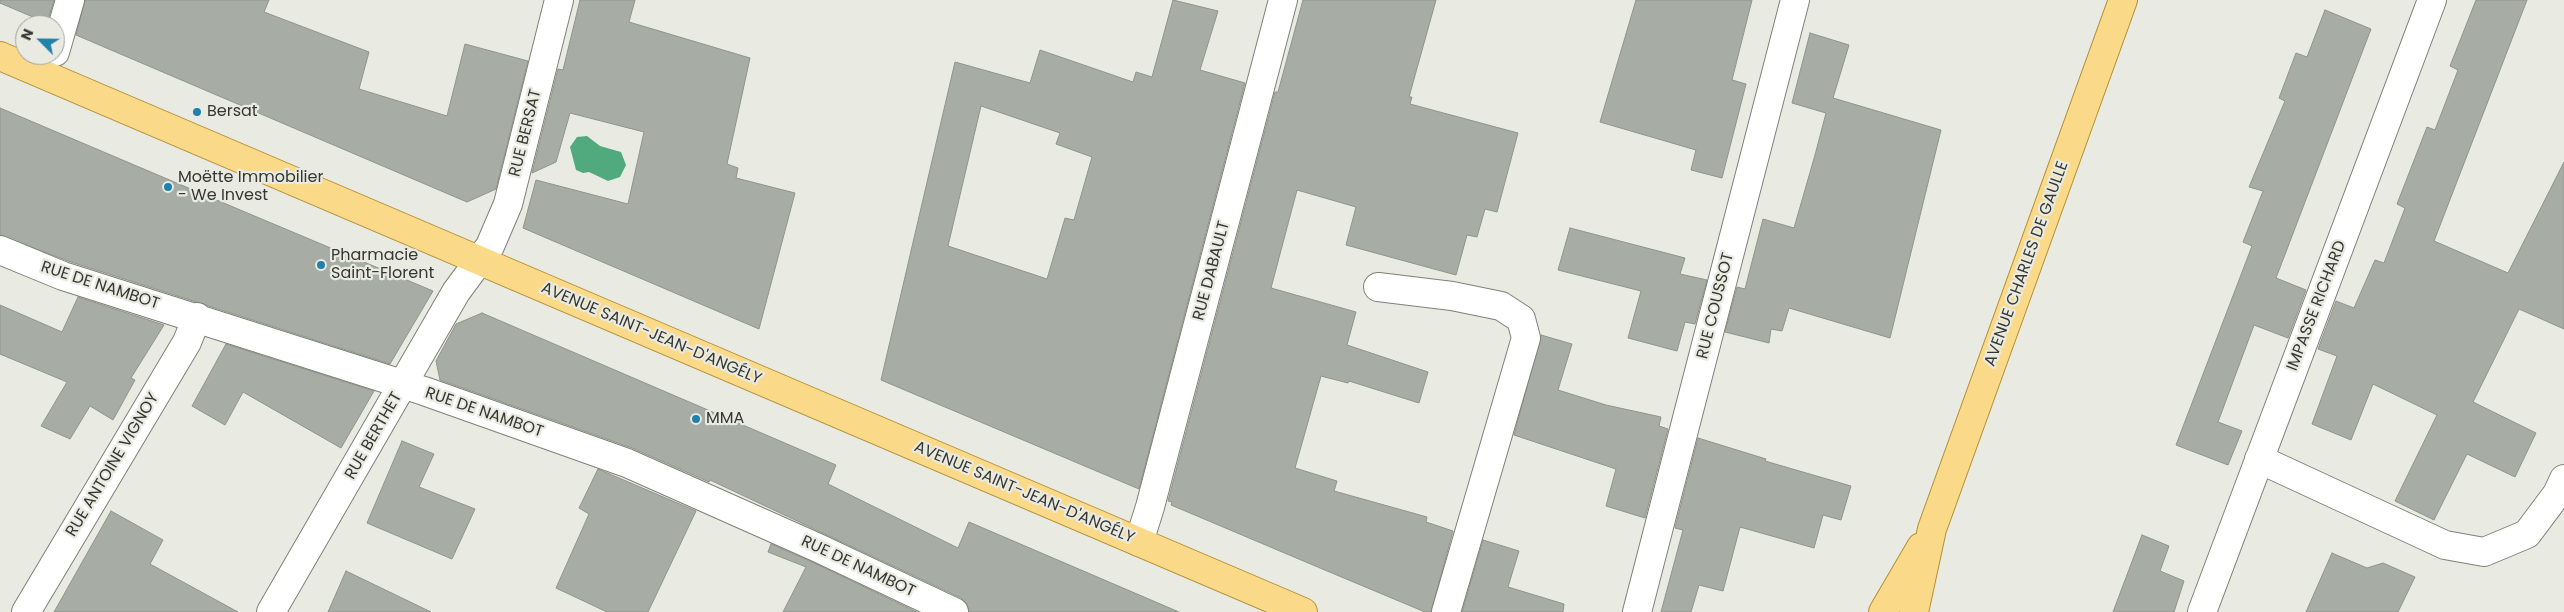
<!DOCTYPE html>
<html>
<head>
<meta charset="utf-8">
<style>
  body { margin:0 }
  #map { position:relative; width:2564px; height:612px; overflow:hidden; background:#e9eae1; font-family:Poppins,sans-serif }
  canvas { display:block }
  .north { position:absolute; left:15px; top:15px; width:50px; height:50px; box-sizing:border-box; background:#e9eae1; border:1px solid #a1a29b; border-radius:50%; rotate:293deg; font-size:14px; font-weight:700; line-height:20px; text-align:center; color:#363733 }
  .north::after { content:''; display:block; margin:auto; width:18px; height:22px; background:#2280ad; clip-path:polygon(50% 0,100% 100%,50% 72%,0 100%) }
</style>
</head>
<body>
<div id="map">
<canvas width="2564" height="612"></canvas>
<div class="north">N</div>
</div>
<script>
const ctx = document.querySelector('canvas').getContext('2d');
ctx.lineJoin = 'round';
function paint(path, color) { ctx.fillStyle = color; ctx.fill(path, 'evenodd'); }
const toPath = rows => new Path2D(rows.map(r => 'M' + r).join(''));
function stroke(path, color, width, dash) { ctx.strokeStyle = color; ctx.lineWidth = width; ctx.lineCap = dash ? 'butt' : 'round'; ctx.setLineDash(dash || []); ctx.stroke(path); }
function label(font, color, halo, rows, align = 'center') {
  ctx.font = font + ' Poppins,sans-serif'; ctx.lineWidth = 4.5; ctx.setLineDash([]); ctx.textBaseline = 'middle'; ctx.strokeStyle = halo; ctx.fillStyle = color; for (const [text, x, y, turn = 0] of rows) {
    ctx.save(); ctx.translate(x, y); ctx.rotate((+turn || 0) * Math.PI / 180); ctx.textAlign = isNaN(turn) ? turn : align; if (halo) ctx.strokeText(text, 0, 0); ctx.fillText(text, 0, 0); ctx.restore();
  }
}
paint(toPath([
  [587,136,600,146,621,152,626,165,620,177,608,181,589,172,583,173,576,170,570,147,577,137]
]), '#50aa7e');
const building = toPath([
  [0,0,54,0,47,23,0,3,0,0],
  [85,0,269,0,264,12,369,52,359,89,447,116,465,44,528,61,496,189,467,202,76,35,85,0],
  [580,0,635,0,629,22,750,58,727,164,738,168,736,178,795,193,759,329,523,228,536,180,628,204,644,132,570,113,556,162,532,173,558,69,563,70,580,0],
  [1173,0,1218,11,1200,70,1245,83,1139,489,881,380,955,62,1030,83,1040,50,1133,82,1136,72,1152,77,1173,0],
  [981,106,1060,133,1056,144,1092,157,1074,220,1065,218,1047,279,948,246,981,106],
  [1303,0,1436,0,1409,97,1412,97,1410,104,1518,133,1497,212,1485,209,1477,237,1467,235,1456,275,1346,245,1356,207,1297,190,1271,288,1356,312,1347,345,1428,372,1419,403,1349,381,1348,383,1321,376,1295,468,1337,481,1334,491,1427,517,1426,522,1453,531,1431,612,1425,612,1320,568,1171,505,1172,502,1168,501,1275,92,1278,92,1303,0],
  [1636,0,1752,0,1732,80,1746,84,1722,178,1691,170,1696,150,1600,122,1636,0],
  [2476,0,2527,0,2434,241,2508,273,2564,162,2564,329,2519,309,2473,402,2536,433,2515,477,2467,454,2434,520,2395,501,2437,415,2373,384,2351,440,2312,424,2337,356,2318,349,2336,301,2354,308,2375,260,2384,263,2405,208,2397,204,2427,127,2435,130,2458,70,2450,66,2476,0],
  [2325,10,2371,29,2276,278,2306,290,2288,338,2254,325,2218,422,2242,431,2228,465,2176,445,2252,246,2243,242,2263,191,2249,187,2285,101,2279,98,2296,53,2307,57,2325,10],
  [1810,33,1849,45,1833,98,1941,130,1890,338,1789,308,1782,331,1771,329,1769,343,1725,332,1737,287,1745,289,1763,219,1794,228,1815,155,1826,113,1792,103,1810,33],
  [0,108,245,212,433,291,390,364,68,261,0,235,0,108],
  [1570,228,1685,258,1680,274,1707,280,1695,324,1685,322,1677,351,1628,338,1641,291,1558,270,1570,228],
  [78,297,164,325,131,378,135,380,113,420,90,406,70,439,41,426,67,382,0,354,0,305,62,332,78,297],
  [482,313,836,465,828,484,958,548,969,522,1179,612,969,612,967,604,961,598,710,480,709,482,632,448,440,380,436,361,456,324,482,313],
  [1541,335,1572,344,1558,390,1606,405,1661,417,1659,426,1668,429,1645,518,1606,506,1616,469,1514,435,1541,335],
  [226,344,374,391,341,448,243,392,225,425,192,406,226,344],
  [1698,438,1766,459,1765,461,1851,486,1841,520,1823,515,1814,548,1740,527,1723,591,1699,585,1691,612,1661,612,1683,530,1675,528,1698,438],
  [402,441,434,454,419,487,475,509,452,559,367,523,402,441],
  [598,469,696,511,648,612,607,612,556,588,589,514,579,508,598,469],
  [111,511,163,540,150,564,238,612,54,612,111,511],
  [2142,535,2169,546,2160,571,2184,581,2174,612,2113,612,2142,535],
  [1483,540,1519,551,1508,587,1564,604,1563,612,1462,612,1483,540],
  [771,544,810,561,917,612,783,612,806,567,768,552,771,544],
  [2332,553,2367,568,2383,563,2415,577,2398,612,2306,612,2332,553],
  [346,571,431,612,328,612,346,571]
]);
paint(building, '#a7aca4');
stroke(building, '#8f948c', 1);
const minor = toPath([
  [55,52,70,0],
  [0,250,63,276,424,391,627,463,816,547,954,612],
  [1378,287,1452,296,1501,306,1521,319,1526,338,1446,612],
  [2259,459,2445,545,2484,552,2527,534,2557,494,2564,479],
  [1139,542,1150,507,1283,0],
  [26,612,187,342,197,317],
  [271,612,456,292,490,246,508,204,559,0],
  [1637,612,1795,0],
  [2202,612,2432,0]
]);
const major = toPath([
  [0,56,1303,612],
  [1883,612,1921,547],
  [1914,612,1932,529,2123,0]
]);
stroke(minor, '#808078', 30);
stroke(major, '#b39036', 30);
stroke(minor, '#fff', 28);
stroke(major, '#fad988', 28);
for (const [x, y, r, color] of [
  [197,112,5,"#2280ad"],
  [168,187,5,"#2280ad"],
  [321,265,5,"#2280ad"],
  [696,419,5,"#2280ad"]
]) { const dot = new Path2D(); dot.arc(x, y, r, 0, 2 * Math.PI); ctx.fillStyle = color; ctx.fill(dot); stroke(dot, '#e9eae1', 2); }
label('16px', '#363733', '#e9eae1', [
  ["Bersat",207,112],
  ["Moëtte Immobilier",178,178],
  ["- We Invest",178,196],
  ["Pharmacie",331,256],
  ["Saint-Florent",331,274],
  ["MMA",706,419]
], 'left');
label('16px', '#363733', '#e9eae1', [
  ["RUE BERSAT",526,133,-76],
  ["AVENUE CHARLES DE GAULLE",2027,264,-70],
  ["RUE DABAULT",1212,271,-75],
  ["RUE DE NAMBOT",100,286,18],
  ["RUE COUSSOT",1716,306,-76],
  ["IMPASSE RICHARD",2317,306,-69],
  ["AVENUE SAINT-JEAN-D'ANGÉLY",651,334,23],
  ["RUE DE NAMBOT",484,413,19],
  ["RUE BERTHET",374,436,-60],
  ["RUE ANTOINE VIGNOY",113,465,-59],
  ["AVENUE SAINT-JEAN-D'ANGÉLY",1024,493,23],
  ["RUE DE NAMBOT",858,567,25]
]);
</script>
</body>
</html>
